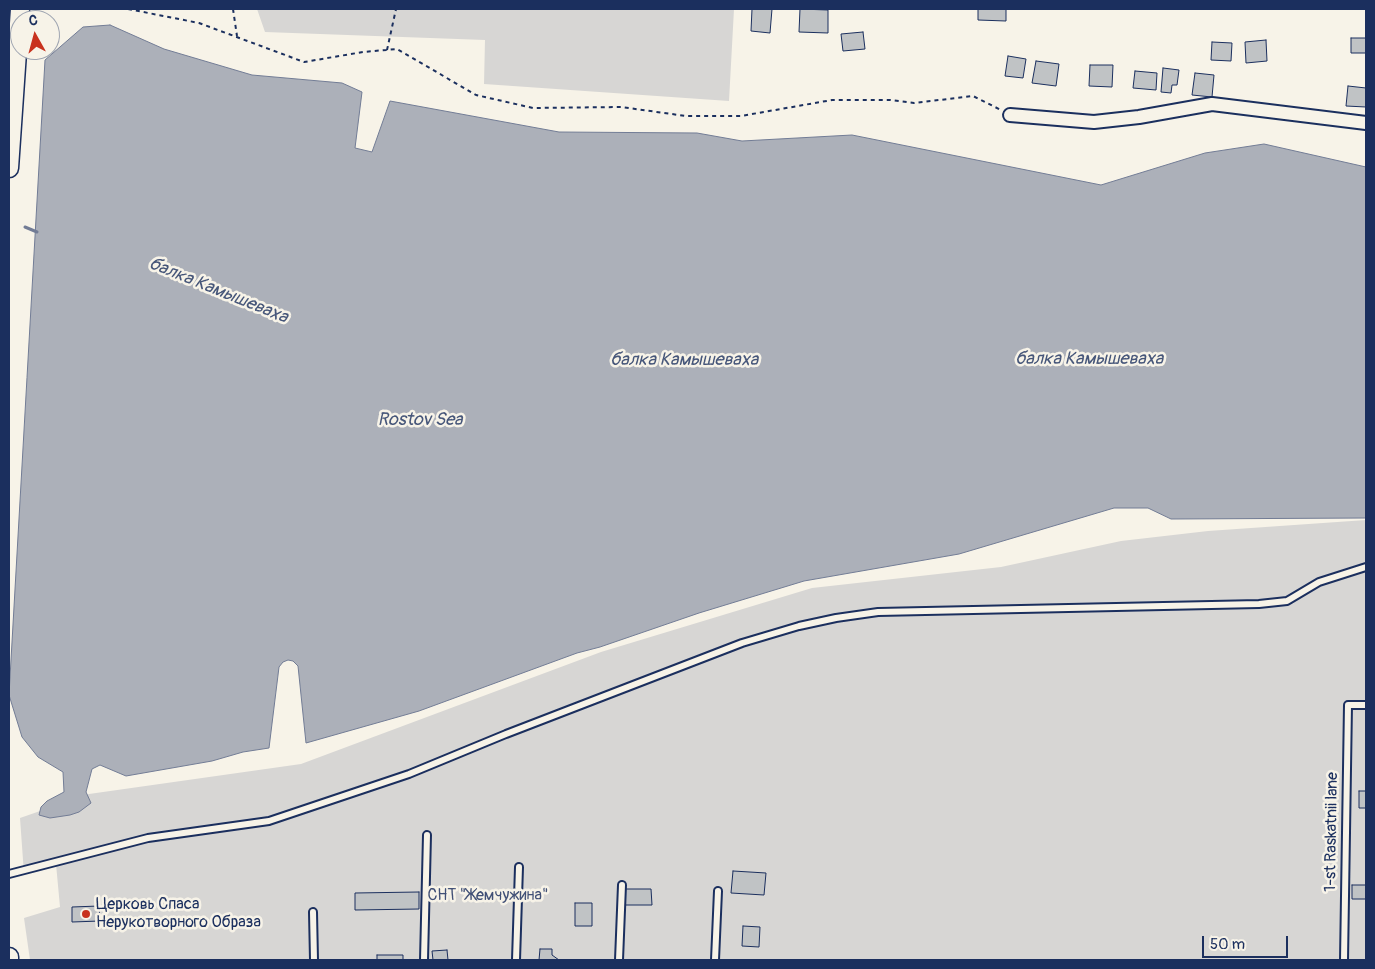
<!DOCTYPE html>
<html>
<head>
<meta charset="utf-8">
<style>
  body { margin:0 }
  #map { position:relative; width:1375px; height:969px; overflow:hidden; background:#f7f3e8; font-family:Pangolin,sans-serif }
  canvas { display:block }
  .frame { position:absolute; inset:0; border:10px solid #1b2f5e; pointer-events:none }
  .north { position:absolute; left:10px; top:10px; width:50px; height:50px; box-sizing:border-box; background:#f7f3e8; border:1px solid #9fa5b1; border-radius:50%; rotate:353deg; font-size:14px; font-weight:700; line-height:20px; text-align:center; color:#1b2f5e }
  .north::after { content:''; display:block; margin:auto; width:18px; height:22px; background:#c8321e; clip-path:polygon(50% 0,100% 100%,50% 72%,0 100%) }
  .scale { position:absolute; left:1202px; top:936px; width:86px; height:22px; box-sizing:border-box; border:2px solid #1b2f5e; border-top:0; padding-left:6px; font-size:15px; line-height:18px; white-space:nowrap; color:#1b2f5e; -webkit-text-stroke:4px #f7f3e8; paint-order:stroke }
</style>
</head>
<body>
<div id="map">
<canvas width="1375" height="969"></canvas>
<div class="frame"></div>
<div class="north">С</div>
<div class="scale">50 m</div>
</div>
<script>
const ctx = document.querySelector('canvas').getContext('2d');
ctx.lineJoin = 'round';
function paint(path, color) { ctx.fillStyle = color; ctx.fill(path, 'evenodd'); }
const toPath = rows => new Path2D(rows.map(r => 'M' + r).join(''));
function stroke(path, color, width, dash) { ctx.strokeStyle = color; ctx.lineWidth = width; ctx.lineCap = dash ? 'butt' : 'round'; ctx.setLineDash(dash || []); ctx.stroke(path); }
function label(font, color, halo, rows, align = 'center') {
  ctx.font = font + ' Pangolin,sans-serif'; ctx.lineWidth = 5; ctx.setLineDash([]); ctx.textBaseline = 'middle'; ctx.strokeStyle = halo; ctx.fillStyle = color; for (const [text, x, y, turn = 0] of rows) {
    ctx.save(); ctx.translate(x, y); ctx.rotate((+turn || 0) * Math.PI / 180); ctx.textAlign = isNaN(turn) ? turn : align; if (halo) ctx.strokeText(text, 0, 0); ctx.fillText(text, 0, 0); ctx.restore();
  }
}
paint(toPath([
  [257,9,734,9,729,101,484,84,485,40,265,32],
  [1366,520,1366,960,30,960,24,918,60,907,56,864,24,874,20,818,89,794,301,764,601,652,812,588,1001,567,1121,541,1208,531]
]), '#d7d6d4');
const water = toPath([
  [110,25,164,49,252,75,342,83,362,92,355,148,372,152,390,101,559,132,697,133,742,141,852,135,1101,185,1205,153,1264,144,1366,167,1366,518,1171,519,1148,508,1114,508,959,554,804,581,699,613,600,647,577,653,419,711,306,743,298,666,293,661,288,660,283,662,279,667,269,748,243,752,212,761,126,776,100,765,92,769,86,792,91,803,79,812,70,815,50,818,39,815,41,807,47,801,64,792,63,772,38,757,22,737,9,695,45,60,83,27,110,25]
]);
paint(water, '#acb0b9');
stroke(water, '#727c95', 1);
stroke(toPath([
  [25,227,37,232]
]), '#727c95', 3);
const building = toPath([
  [752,9,772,9,770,33,751,31,752,9],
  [800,9,828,10,828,33,799,32,800,9],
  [978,9,1006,9,1006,21,978,20,978,9],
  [863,32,865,49,843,51,841,34,863,32],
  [1351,38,1366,38,1366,53,1351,53,1351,38],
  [1266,40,1267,61,1246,63,1245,42,1266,40],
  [1212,42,1232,43,1231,61,1211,60,1212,42],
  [1008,56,1026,59,1023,78,1005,76,1008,56],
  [1036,61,1059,64,1056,86,1032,83,1036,61],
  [1090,65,1113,65,1112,87,1089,86,1090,65],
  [1163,68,1179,70,1177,85,1172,85,1171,93,1161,92,1163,68],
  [1135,71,1157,73,1156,90,1133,88,1135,71],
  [1195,73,1214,75,1212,97,1192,95,1195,73],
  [1348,86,1366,88,1366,107,1346,106,1348,86],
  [1359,791,1366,791,1366,808,1359,808,1359,791],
  [733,871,766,873,764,895,731,893,733,871],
  [1352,885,1366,885,1366,899,1352,899,1352,885],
  [624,889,651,889,652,905,624,905,624,889],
  [419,892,419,909,355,910,355,893,419,892],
  [575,903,592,903,592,926,575,926,575,903],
  [99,906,100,921,72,922,72,907,99,906],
  [743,926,760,927,759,947,742,946,743,926],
  [540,949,552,949,552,955,559,960,539,960,540,949],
  [447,950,448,960,433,960,432,951,447,950],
  [377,955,403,955,403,960,377,960,377,955]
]);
paint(building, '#c0c3c5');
stroke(building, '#1b2f5e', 1);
const service = toPath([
  [9,874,148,838,269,821,409,774,506,734,742,643,799,626,836,618,878,612,1259,604,1287,601,1319,582,1366,567],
  [313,912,314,960],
  [424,960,427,835],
  [516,960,519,867],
  [619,960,622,885],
  [715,960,718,891],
  [1344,960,1348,705,1366,705]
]);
const minor = toPath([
  [1010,115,1094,122,1139,117,1212,104,1366,123]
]);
const secondary = toPath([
  [9,168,20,9],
  [9,957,9,960]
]);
stroke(service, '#1b2f5e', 10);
stroke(minor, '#1b2f5e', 16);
stroke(secondary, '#1b2f5e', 21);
stroke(toPath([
  [128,9,199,23,304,62,363,52,397,49,476,95,533,108,621,107,686,116,741,116,832,100,890,100,914,103,973,96,1001,110],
  [233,9,237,36],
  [387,50,396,9]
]), '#1b2f5e', 2, [4, 4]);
stroke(service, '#f7f3e8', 6);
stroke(minor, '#f7f3e8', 12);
stroke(secondary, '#f7f3e8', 18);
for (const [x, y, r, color] of [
  [86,914,5,"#c8321e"]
]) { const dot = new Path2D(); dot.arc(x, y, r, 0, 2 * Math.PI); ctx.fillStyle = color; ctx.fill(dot); stroke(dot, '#f7f3e8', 2); }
label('16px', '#1b2f5e', '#f7f3e8', [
  ["1-st Raskatnii lane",1332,832,-89]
]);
label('16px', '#415076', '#f7f3e8', [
  ["СНТ \"Жемчужина\"",488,896]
]);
label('16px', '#1b2f5e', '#f7f3e8', [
  ["Церковь Спаса",96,905],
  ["Нерукотворного Образа",96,923]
], 'left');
label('italic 18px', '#465679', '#f7f3e8', [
  ["балка Камышеваха",218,291,22],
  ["балка Камышеваха",1089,359],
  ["балка Камышеваха",684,360],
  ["Rostov Sea",420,420]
]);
</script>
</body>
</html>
